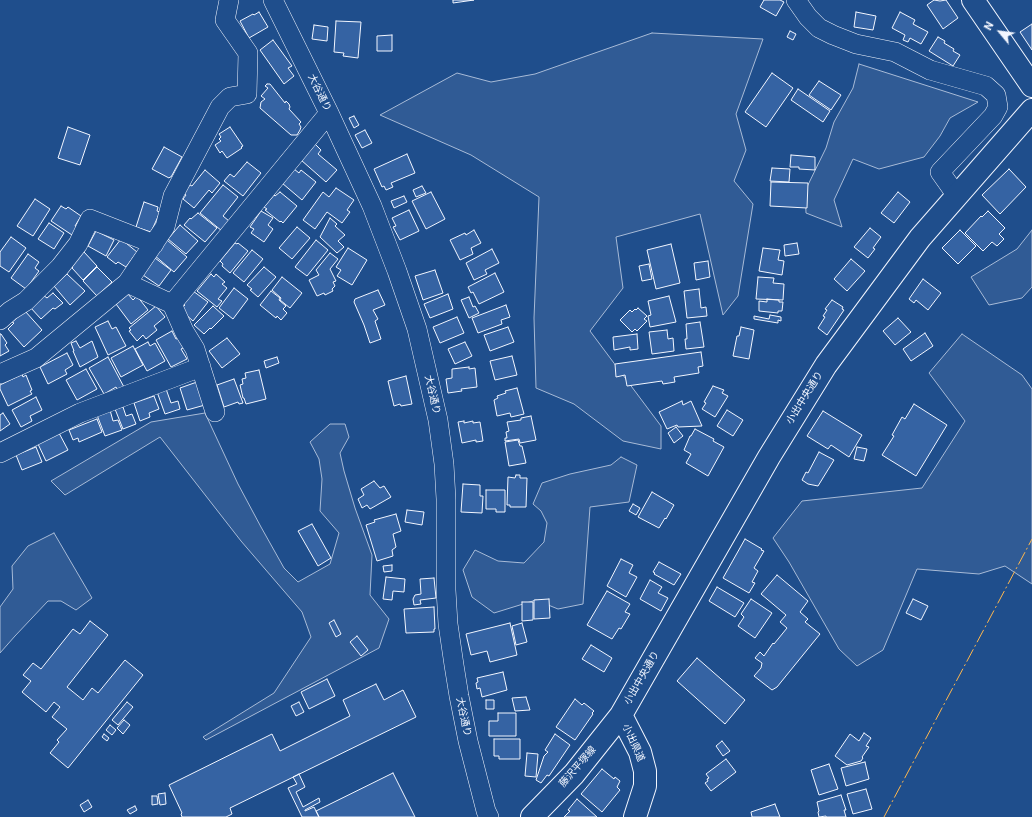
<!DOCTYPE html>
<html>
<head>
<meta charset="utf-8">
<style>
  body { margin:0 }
  #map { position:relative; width:1032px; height:817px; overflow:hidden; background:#1f4e8c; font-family:Roboto,sans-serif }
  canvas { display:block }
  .north { position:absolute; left:980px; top:12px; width:40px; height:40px; -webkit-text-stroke:3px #1f4e8c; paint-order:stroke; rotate:299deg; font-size:11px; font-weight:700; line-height:16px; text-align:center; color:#f2f6ff }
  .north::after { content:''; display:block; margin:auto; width:14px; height:18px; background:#f2f6ff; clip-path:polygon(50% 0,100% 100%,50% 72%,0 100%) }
</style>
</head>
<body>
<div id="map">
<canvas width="1032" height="817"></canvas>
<div class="north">N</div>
</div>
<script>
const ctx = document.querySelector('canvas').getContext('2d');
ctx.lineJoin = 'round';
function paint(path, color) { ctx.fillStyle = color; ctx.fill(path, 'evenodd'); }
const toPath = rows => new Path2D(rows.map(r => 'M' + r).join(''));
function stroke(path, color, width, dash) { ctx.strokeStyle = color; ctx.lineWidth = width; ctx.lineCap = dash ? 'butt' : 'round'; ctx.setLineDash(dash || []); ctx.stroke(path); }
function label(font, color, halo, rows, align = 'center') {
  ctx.font = font + ' Roboto,"Noto Sans JP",sans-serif'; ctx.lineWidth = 3; ctx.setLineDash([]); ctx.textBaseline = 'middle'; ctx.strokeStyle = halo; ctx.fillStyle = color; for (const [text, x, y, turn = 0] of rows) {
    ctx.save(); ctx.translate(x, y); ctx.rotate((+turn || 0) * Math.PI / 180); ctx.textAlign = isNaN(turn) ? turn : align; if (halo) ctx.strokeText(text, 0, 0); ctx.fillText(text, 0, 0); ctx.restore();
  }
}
const built = toPath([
  [652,33,763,39,736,114,746,150,734,181,753,204,738,296,723,315,700,214,616,237,623,288,590,331,661,426,661,449,623,441,574,404,536,388,534,318,539,197,471,155,380,115,457,73,491,82,535,74,652,33],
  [859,64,978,102,950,118,940,136,924,157,879,169,853,159,834,200,842,227,806,213,805,191,826,148,834,122,853,88,859,64],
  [1032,230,1032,287,1022,298,989,305,971,277,1017,249,1032,230],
  [962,334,1022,375,1032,389,1032,584,1005,566,979,574,917,569,883,650,857,666,839,649,789,562,773,538,802,501,922,488,965,421,929,373,962,334],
  [205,413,238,484,261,527,284,568,298,582,330,564,339,533,320,511,322,479,319,459,310,442,330,424,345,424,349,437,340,453,344,471,355,508,372,555,370,595,389,619,379,648,206,740,203,737,274,693,311,637,302,612,241,541,160,437,65,495,51,481,151,422,205,413],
  [621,457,637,465,629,502,590,507,583,604,558,609,536,600,494,613,472,597,463,570,475,550,498,561,524,563,544,542,547,523,541,511,533,504,542,483,570,474,611,465,621,457],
  [54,533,92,598,76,610,61,601,48,601,15,636,0,653,0,607,13,589,12,566,28,546,54,533]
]);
paint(built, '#305b95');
stroke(built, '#a8bbd7', 1);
const building = toPath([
  [453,0,474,0,453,3,453,0],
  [764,0,780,0,784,2,776,16,760,7,764,0],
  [934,0,940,1,946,0,958,18,943,29,927,5,934,0],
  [259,12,268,27,249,38,240,21,253,14,254,15,259,12],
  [856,12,876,16,873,30,854,27,856,12],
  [900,12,915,20,913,24,928,32,921,44,910,38,908,42,903,40,905,35,892,28,900,12],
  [336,21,361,22,358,58,343,56,344,53,334,52,336,21],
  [1032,24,1032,50,1020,32,1032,24],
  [314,25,328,27,327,41,312,39,314,25],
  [790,31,796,34,793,40,787,37,790,31],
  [392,35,392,51,377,51,377,36,392,35],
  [938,37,945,41,944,43,954,49,953,51,960,55,953,66,929,51,938,37],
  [273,40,292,66,288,68,294,76,284,84,260,50,273,40],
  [772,73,793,88,766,127,745,112,772,73],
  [819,81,841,95,831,110,809,95,819,81],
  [267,84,270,84,285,103,286,101,289,104,290,107,289,109,301,122,299,124,301,127,300,130,297,135,291,135,260,108,261,102,265,99,261,96,268,88,265,86,267,84],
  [798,89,830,111,823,122,791,100,798,89],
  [354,116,359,125,354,128,349,118,354,116],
  [68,127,90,135,80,165,58,158,68,127],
  [230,127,243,146,241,147,242,148,227,158,222,151,220,153,215,145,221,141,219,139,221,137,219,134,230,127],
  [365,130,372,143,362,148,355,135,365,130],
  [315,144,321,150,318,154,337,170,326,182,301,160,315,144],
  [164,147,182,157,171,177,170,177,169,178,152,169,164,147],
  [407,154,415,173,391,183,393,187,386,190,384,186,382,187,374,169,407,154],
  [791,155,815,157,815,170,799,169,799,167,790,167,791,155],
  [247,162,261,173,243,196,224,181,230,174,234,177,247,162],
  [772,168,790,169,789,182,770,181,772,168],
  [294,169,299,173,301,170,316,182,302,200,282,183,294,169],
  [1009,169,1026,187,1000,214,982,195,1009,169],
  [205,170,220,183,212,193,209,190,194,208,183,199,186,195,183,193,190,185,192,186,205,170],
  [771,182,808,183,807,208,770,206,771,182],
  [223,185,238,197,223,216,229,221,222,231,200,213,223,185],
  [422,186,426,193,416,197,413,190,422,186],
  [336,188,354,200,347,210,350,212,342,223,327,212,315,229,303,220,323,192,329,197,336,188],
  [280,192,297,206,283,223,281,221,280,222,265,210,267,209,264,207,274,195,275,196,280,192],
  [431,192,445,219,426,229,412,201,431,192],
  [898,192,910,202,894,223,881,213,898,192],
  [404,196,407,202,394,208,391,201,404,196],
  [35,199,50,209,33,236,17,226,35,199],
  [144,202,158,207,157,211,160,212,151,232,136,227,144,202],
  [61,206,66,209,68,207,81,216,75,226,77,227,72,235,51,221,61,206],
  [409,210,419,231,400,240,393,227,396,226,392,218,409,210],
  [261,211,273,218,268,225,273,229,264,242,251,233,254,229,250,227,261,211],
  [988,211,1005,228,999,234,1004,239,997,246,992,242,983,251,965,233,981,216,982,217,988,211],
  [198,213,217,228,205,242,184,225,190,218,191,219,198,213],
  [330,218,337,224,335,226,345,235,338,241,344,247,337,253,320,237,330,218],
  [49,223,64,233,54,249,38,239,49,223],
  [180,225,198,241,186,254,168,239,180,225],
  [297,227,310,238,292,259,279,248,297,227],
  [870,228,881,237,873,248,875,249,868,258,854,247,870,228],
  [474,230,481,243,471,248,473,254,460,260,450,240,465,233,466,235,474,230],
  [960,230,976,246,958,264,942,248,960,230],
  [96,231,114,240,106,256,88,246,96,231],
  [11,237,26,248,9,272,0,266,0,252,11,237],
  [121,239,137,252,126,267,118,262,116,264,107,257,121,239],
  [167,240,187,257,174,272,154,255,167,240],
  [316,240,328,250,307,276,295,267,316,240],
  [235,243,237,244,238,243,248,251,230,273,222,266,223,264,220,261,235,243],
  [797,243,799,254,785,256,784,245,797,243],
  [671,244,680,283,656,289,647,250,671,244],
  [348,248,367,260,352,285,337,276,341,270,336,267,348,248],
  [763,248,780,250,778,260,784,261,782,275,759,271,763,248],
  [492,249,499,263,485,270,487,274,474,280,466,263,492,249],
  [252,250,263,259,244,282,233,273,252,250],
  [84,252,97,266,83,280,72,268,73,267,71,265,84,252],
  [330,253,338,259,330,269,336,281,333,282,335,286,332,289,333,291,325,295,324,293,317,296,309,280,319,275,316,270,330,253],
  [28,254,39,262,35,268,39,271,26,289,11,278,28,254],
  [155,258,171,270,159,286,143,275,155,258],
  [851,259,865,271,847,291,834,279,851,259],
  [708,261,710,277,696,280,694,263,708,261],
  [649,264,652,279,642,281,639,266,649,264],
  [97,267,112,282,97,296,83,281,97,267],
  [264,267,276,277,258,297,250,290,252,289,247,285,264,267],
  [435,270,443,293,423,300,415,276,435,270],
  [495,273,504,292,479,304,473,292,471,293,468,287,495,273],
  [67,274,85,291,70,305,54,286,67,274],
  [211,274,214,277,216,274,225,282,222,284,227,288,218,299,222,301,217,307,197,291,211,274],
  [282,277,302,293,290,308,280,300,281,298,272,290,282,277],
  [758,277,774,278,773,283,784,284,783,300,756,299,758,277],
  [923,279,941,293,928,310,916,300,914,303,909,299,923,279],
  [234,288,248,299,233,319,219,308,234,288],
  [699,289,701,308,706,307,707,316,687,318,684,291,699,289],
  [378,290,385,305,373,310,378,319,375,321,381,339,370,343,364,325,354,302,355,299,378,290],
  [193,291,208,302,193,321,184,313,182,308,185,305,183,304,193,291],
  [271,291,280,298,279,300,286,306,283,309,287,313,281,320,277,316,276,318,260,305,271,291],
  [53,293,63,303,55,309,53,308,41,319,30,307,43,295,47,298,53,293],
  [128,294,133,300,137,296,148,310,131,324,116,304,128,294],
  [448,294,453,309,430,318,424,304,448,294],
  [669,296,676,322,650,327,648,316,651,315,648,301,669,296],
  [469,297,473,307,475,306,479,313,469,318,461,300,469,297],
  [767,299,779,300,779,302,783,302,782,311,778,311,778,313,759,311,759,301,767,302,767,299],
  [832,300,843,307,842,309,844,310,827,335,818,328,825,317,823,316,827,310,825,309,832,300],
  [506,305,510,317,501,320,502,324,478,333,472,318,506,305],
  [156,306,165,317,154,326,157,330,146,339,143,335,137,341,129,331,131,330,129,328,156,306],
  [213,306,224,316,211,329,210,328,204,334,194,325,213,306],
  [638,308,647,316,644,319,647,321,637,331,635,329,632,332,620,320,630,310,632,312,635,309,636,310,638,308],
  [25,311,42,330,24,347,8,329,14,323,12,322,25,311],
  [770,315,781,317,781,321,778,320,778,323,754,319,754,316,769,319,770,315],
  [457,317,464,333,440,343,433,327,457,317],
  [898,318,911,332,895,345,883,331,898,318],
  [108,321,112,329,116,327,126,346,108,355,95,327,108,321],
  [700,322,704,347,686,349,685,339,687,339,686,324,700,322],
  [508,327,514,342,490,351,484,335,508,327],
  [741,327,754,330,749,359,733,356,737,336,739,336,741,327],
  [667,330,668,339,673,338,674,351,652,354,649,332,667,330],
  [172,331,176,339,179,338,185,347,181,349,187,359,171,367,156,340,172,331],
  [925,333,933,346,911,361,903,349,925,333],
  [0,334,1,334,7,343,5,345,9,351,0,356,0,334],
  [637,334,638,349,630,350,630,347,614,350,613,337,637,334],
  [227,338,240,354,222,368,209,351,227,338],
  [76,341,80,348,92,341,98,357,80,367,73,351,74,351,71,343,76,341],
  [148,342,150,346,155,343,165,361,147,371,135,349,148,342],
  [465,342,472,356,455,364,448,349,465,342],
  [133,346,143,365,121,377,111,358,133,346],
  [701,352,703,366,698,367,699,373,674,377,675,382,663,384,662,381,627,386,625,375,616,377,615,364,701,352],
  [67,353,73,365,65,370,67,374,48,384,40,367,67,353],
  [512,356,517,375,495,380,490,361,512,356],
  [108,357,125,389,118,391,116,387,104,394,89,368,108,357],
  [277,357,279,363,266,368,264,361,277,357],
  [469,367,469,369,475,368,477,387,461,389,462,391,448,393,446,379,452,378,452,369,469,367],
  [86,369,97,389,77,400,66,380,86,369],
  [259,370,266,399,246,404,244,398,243,398,240,385,243,384,242,379,246,378,245,373,259,370],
  [22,374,23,377,26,375,32,390,30,391,32,394,8,406,0,389,0,385,22,374],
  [406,376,412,404,401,406,400,404,394,406,388,381,406,376],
  [234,379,243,403,239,404,238,402,224,407,217,385,234,379],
  [197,382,205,405,187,410,180,388,197,382],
  [165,386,171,403,178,401,180,409,165,414,156,389,165,386],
  [713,386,724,390,722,393,728,396,715,417,702,409,706,403,704,402,713,386],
  [517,388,524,414,511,417,510,413,497,416,494,400,498,398,497,396,506,393,505,391,517,388],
  [154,396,159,409,149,413,150,417,140,421,134,403,154,396],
  [36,397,42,410,30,416,32,421,21,427,12,410,36,397],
  [682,401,683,405,691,401,702,426,678,427,677,425,667,429,659,412,682,401],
  [914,404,947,425,916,476,882,455,894,436,892,435,902,417,905,419,914,404],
  [123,407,126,416,132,414,136,424,123,429,115,409,123,407],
  [110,410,113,421,118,420,122,430,105,436,97,415,110,410],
  [727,410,743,420,733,436,717,426,727,410],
  [823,411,862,435,849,457,831,445,828,449,807,436,823,411],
  [3,413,10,424,0,431,0,415,3,413],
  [531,416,536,440,520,443,519,439,505,441,505,438,507,438,506,432,509,431,507,422,521,420,521,418,531,416],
  [97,419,102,432,79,442,78,438,73,440,69,430,97,419],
  [464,421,464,423,473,421,473,423,480,422,483,441,476,442,476,440,462,443,458,422,464,421],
  [676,427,683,436,674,443,668,433,676,427],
  [695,429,714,439,713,441,724,447,708,476,686,463,691,454,684,450,690,436,691,436,695,429],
  [59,433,68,450,46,461,38,444,59,433],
  [518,440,520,446,522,446,526,463,509,466,505,442,518,440],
  [36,447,42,462,22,470,16,455,36,447],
  [857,447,867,449,864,461,854,459,857,447],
  [819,452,834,460,818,486,808,484,802,480,806,472,808,473,819,452],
  [516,475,520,475,520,478,527,478,526,507,510,507,510,505,507,505,508,477,515,478,516,475],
  [374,481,380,488,384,486,391,497,370,509,367,505,362,508,358,499,364,495,361,489,374,481],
  [463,484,480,485,480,496,483,496,482,513,461,512,463,484],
  [486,490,505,490,505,512,496,512,496,509,486,509,486,490],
  [652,492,674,505,666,519,665,518,659,528,638,517,652,492],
  [633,504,640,508,636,515,629,511,633,504],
  [407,510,424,512,422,525,405,522,407,510],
  [396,514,401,531,393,534,396,547,392,550,393,556,377,561,366,525,375,522,374,520,396,514],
  [312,524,331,558,318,566,298,531,312,524],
  [745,539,762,549,761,550,764,551,754,568,758,571,752,582,755,583,749,593,723,578,745,539],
  [621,559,633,565,629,573,637,577,626,597,607,586,621,559],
  [659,562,681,574,674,585,654,574,655,573,653,572,659,562],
  [392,565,392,571,384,572,383,566,392,565],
  [777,575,808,601,800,612,808,619,805,622,820,634,777,687,772,690,754,676,761,668,762,663,755,658,760,652,764,656,773,643,774,644,787,628,780,622,786,615,761,594,777,575],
  [386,577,405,579,404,592,393,591,392,600,383,599,386,577],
  [434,578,436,598,420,600,421,604,414,605,413,599,415,595,421,594,420,579,434,578],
  [650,580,662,587,658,593,668,598,661,611,640,599,650,580],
  [717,587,744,603,735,617,709,601,717,587],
  [607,591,630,604,625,612,630,614,621,629,619,628,612,639,587,625,607,591],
  [549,599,550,618,534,619,534,600,549,599],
  [751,599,772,613,755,638,738,626,744,617,741,614,751,599],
  [913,599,928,606,921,620,906,613,913,599],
  [522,602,533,602,533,620,522,621,522,602],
  [434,607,435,629,434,629,434,632,406,633,404,609,434,607],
  [334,620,341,634,336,637,329,623,334,620],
  [90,621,108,635,67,687,83,700,92,688,98,693,125,660,143,675,68,768,50,753,59,742,57,740,67,729,52,717,60,707,54,702,46,712,22,692,31,681,23,675,33,663,41,669,73,629,80,634,90,621],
  [510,623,517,655,490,662,487,651,471,655,466,634,510,623],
  [522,623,527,642,516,645,512,626,522,623],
  [357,636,368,650,361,656,350,642,357,636],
  [591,645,612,658,604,672,582,659,591,645],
  [697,658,745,700,725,724,677,681,697,658],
  [503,672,507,690,482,697,480,688,477,689,476,683,478,682,477,678,503,672],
  [327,679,335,696,309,709,301,692,327,679],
  [376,684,384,700,403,690,416,717,230,808,232,814,226,817,182,817,181,814,182,813,169,785,272,734,280,751,350,716,343,700,376,684],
  [526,697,530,710,515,711,512,698,526,697],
  [575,699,582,705,584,703,594,711,592,713,593,714,575,740,556,727,575,699],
  [486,700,494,700,494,709,486,709,486,700],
  [127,702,133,707,118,725,112,720,127,702],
  [299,702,304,712,296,716,291,706,299,702],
  [498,713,516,713,516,736,489,736,489,721,498,721,498,713],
  [124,720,130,725,123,734,117,728,124,720],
  [110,725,116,730,112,735,106,730,110,725],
  [864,733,871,738,866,746,869,747,862,757,863,758,861,761,847,765,835,756,850,734,859,741,864,733],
  [104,734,109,738,107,741,102,737,104,734],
  [555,734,570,745,549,776,547,775,541,783,536,780,544,756,548,752,545,750,555,734],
  [494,739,520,739,520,759,499,759,499,756,494,756,494,739],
  [722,741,730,751,723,756,716,746,722,741],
  [527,753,538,754,536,777,525,776,527,753],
  [726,759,736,772,711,791,705,783,708,781,707,779,709,778,706,774,726,759],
  [865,762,869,779,846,786,841,768,865,762],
  [829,764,838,789,819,795,811,770,829,764],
  [602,769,614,779,615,777,620,781,617,787,620,790,602,812,581,794,602,769],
  [393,773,415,817,319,817,316,811,393,773],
  [299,774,305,787,296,792,303,807,319,798,320,802,305,810,305,811,314,807,319,817,302,817,288,788,297,784,293,777,299,774],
  [866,789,872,809,853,814,847,794,866,789],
  [165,793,166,804,160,805,158,794,165,793],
  [841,795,846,810,844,810,846,817,826,817,826,816,819,817,818,812,819,811,817,802,841,795],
  [152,796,157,796,158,804,152,805,152,796],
  [577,799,597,817,564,817,570,811,568,810,577,799],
  [88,800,92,807,84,812,80,805,88,800],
  [775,804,780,817,752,817,751,812,775,804],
  [135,806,137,810,130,814,127,810,135,806]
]);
paint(building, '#3563a3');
stroke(building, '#f2f6ff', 1);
const minor = toPath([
  [273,0,329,113,372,206,397,271,417,329,438,420,444,464,446,499,446,590,448,624,454,665,459,696,468,741,486,811,489,817],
  [796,0,808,17,819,28,833,35,856,44,895,52,930,70,986,86,996,95,998,107,993,116,940,172,957,196],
  [127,283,172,304,184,331,195,349,215,412],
  [172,304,329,113],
  [0,320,10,311,26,301,60,267,78,244,90,219,154,244],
  [0,374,36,358,127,283,165,227,173,196,220,107,230,97,247,94,248,53,225,20,229,0],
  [0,453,80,413,201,367]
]);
const major = toPath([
  [973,0,1032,86],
  [621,715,640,752,645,771,645,786,635,817],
  [532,817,574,774,621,715,769,457,826,365,920,238,1032,110]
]);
stroke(minor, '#f2f6ff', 20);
stroke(major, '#f2f6ff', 24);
stroke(minor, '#1f4e8c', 19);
stroke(major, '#1f4e8c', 22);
stroke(toPath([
  [884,817,1032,539]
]), '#ffb74d', 1, [14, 3, 2, 3]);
label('10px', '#f2f6ff', '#1f4e8c', [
  ["大谷通り",319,93,64],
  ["大谷通り",432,395,77],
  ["小出中央通り",805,398,-58],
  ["小出中央通り",642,678,-60],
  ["大谷通り",463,717,78],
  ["小出県道",633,743,66],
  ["藤沢平塚線",578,767,-49]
]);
</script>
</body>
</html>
